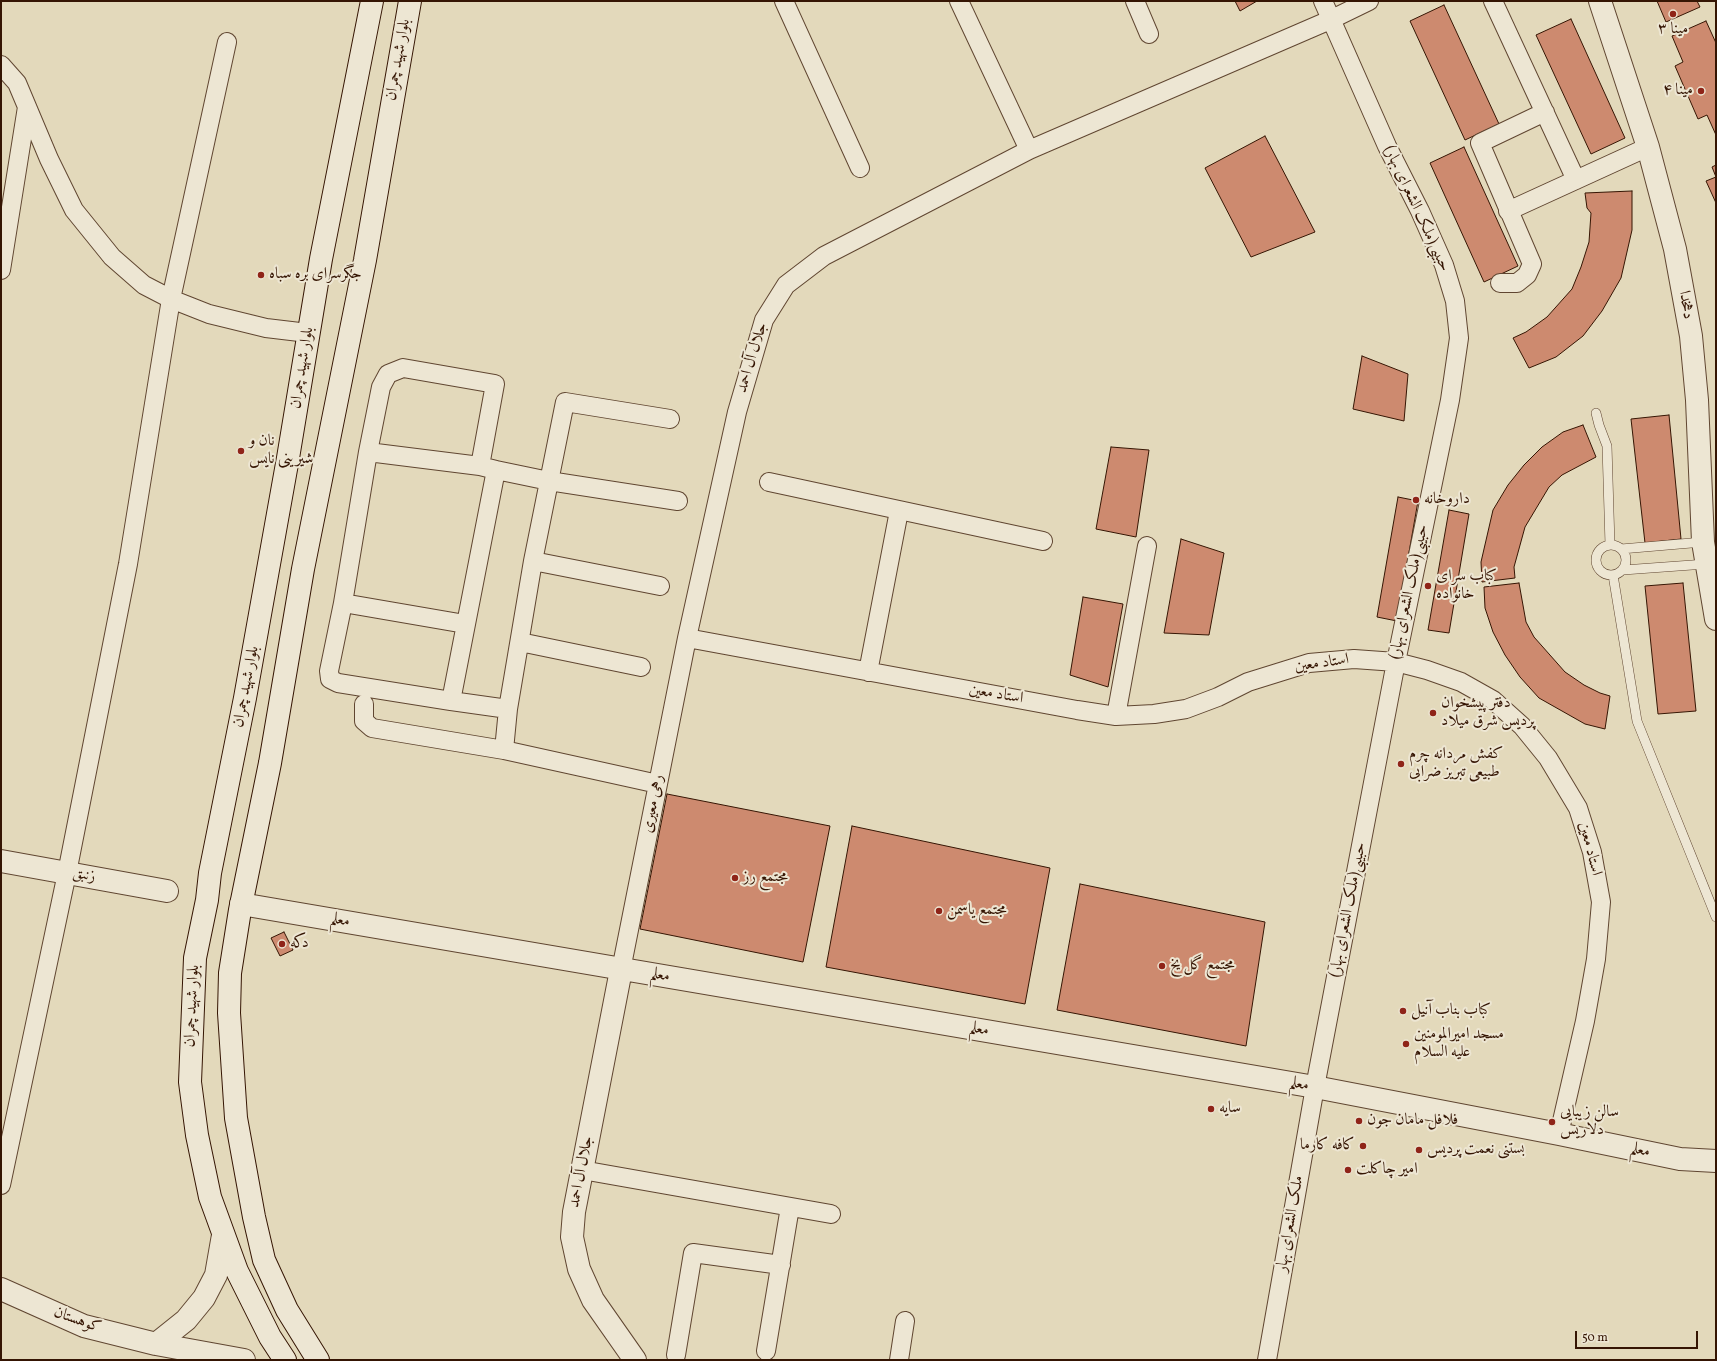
<!DOCTYPE html>
<html>
<head>
<meta charset="utf-8">
<style>
  body { margin:0 }
  #map { position:relative; width:1717px; height:1361px; overflow:hidden; background:#e3d9bb; font-family:Vollkorn,serif }
  canvas { display:block }
  .frame { position:absolute; inset:0; border:2px solid #351503; pointer-events:none }
  .scale { position:absolute; left:1575px; top:1331px; width:123px; height:18px; box-sizing:border-box; border:2px solid #351503; border-top:0; padding-left:5px; font-size:12px; line-height:14px; white-space:nowrap; color:#351503; -webkit-text-stroke:3px #ede6d3; paint-order:stroke }
</style>
</head>
<body>
<div id="map">
<canvas width="1717" height="1361"></canvas>
<div class="frame"></div>
<div class="scale">50 m</div>
</div>
<script>
const ctx = document.querySelector('canvas').getContext('2d');
ctx.lineJoin = 'round';
function paint(path, color) { ctx.fillStyle = color; ctx.fill(path, 'evenodd'); }
const toPath = rows => new Path2D(rows.map(r => 'M' + r).join(''));
function stroke(path, color, width, dash) { ctx.strokeStyle = color; ctx.lineWidth = width; ctx.lineCap = dash ? 'butt' : 'round'; ctx.setLineDash(dash || []); ctx.stroke(path); }
function label(font, color, halo, rows, align = 'center') {
  ctx.font = font + ' Vollkorn,Amiri,serif'; ctx.lineWidth = 4; ctx.setLineDash([]); ctx.textBaseline = 'middle'; ctx.strokeStyle = halo; ctx.fillStyle = color; for (const [text, x, y, turn = 0] of rows) {
    ctx.save(); ctx.translate(x, y); ctx.rotate((+turn || 0) * Math.PI / 180); ctx.textAlign = isNaN(turn) ? turn : align; if (halo) ctx.strokeText(text, 0, 0); ctx.fillText(text, 0, 0); ctx.restore();
  }
}
const building = toPath([
  [1235,1,1257,1,1240,11,1235,1],
  [1657,1,1697,1,1700,7,1666,22,1657,1],
  [1444,5,1499,124,1465,140,1410,21,1444,5],
  [1571,19,1625,138,1591,154,1536,35,1571,19],
  [1706,21,1716,43,1716,135,1707,115,1698,119,1675,66,1683,62,1672,36,1706,21],
  [1265,136,1315,232,1251,257,1205,168,1265,136],
  [1464,147,1518,266,1484,282,1430,163,1464,147],
  [1716,165,1716,203,1706,181,1716,177,1712,167,1716,165],
  [1632,191,1632,230,1621,278,1602,311,1583,336,1556,357,1529,368,1513,338,1526,332,1547,317,1572,289,1581,267,1589,242,1591,213,1587,208,1585,193,1632,191],
  [1362,356,1408,374,1404,421,1353,409,1362,356],
  [1669,415,1681,539,1645,543,1631,419,1669,415],
  [1583,425,1596,457,1562,475,1549,487,1525,527,1514,567,1515,578,1482,582,1481,562,1493,510,1508,485,1524,465,1542,447,1563,432,1583,425],
  [1111,447,1149,450,1136,537,1096,529,1111,447],
  [1398,497,1418,501,1397,621,1377,617,1398,497],
  [1449,510,1469,514,1449,633,1428,630,1449,510],
  [1181,539,1224,553,1209,635,1164,633,1181,539],
  [1519,583,1526,622,1534,637,1565,672,1584,685,1600,693,1610,696,1605,729,1585,724,1539,698,1520,677,1505,655,1493,632,1485,608,1484,587,1519,583],
  [1683,583,1696,711,1658,714,1645,586,1683,583],
  [1083,597,1123,604,1108,687,1070,675,1083,597],
  [667,794,830,826,803,962,640,929,667,794],
  [852,826,1050,868,1025,1004,826,967,852,826],
  [1080,884,1265,922,1246,1046,1057,1010,1080,884],
  [284,932,293,950,280,956,271,938,284,932]
]);
paint(building, '#cd8a6f');
stroke(building, '#351503', 1);
const service = toPath([
  [1596,413,1599,425,1607,446,1610,545],
  '1596 560a15 15 0 1 1 30 0a15 15 0 1 1-30 0Z',
  [1621,549,1703,542],
  [1623,570,1706,564],
  [1613,575,1637,721,1716,917]
]);
const minor = toPath([
  [784,1,860,168],
  [959,1,1029,150],
  [1135,1,1149,34],
  [1493,1,1576,180],
  [1,65,17,83,49,159,74,210,112,257,144,285,171,299,209,314,266,328,308,333],
  [1508,211,1648,147],
  [1,270,27,107],
  [1500,283,1517,283,1527,275,1532,264,1480,143,1545,112],
  [368,452,480,466],
  [496,470,549,481,678,501],
  [769,482,1043,541],
  [533,561,660,586],
  [343,603,329,671,330,679,338,683,451,701],
  [465,624,343,603,368,452,381,387,388,374,403,368,495,384,480,466,496,470,451,701,508,709],
  [687,638,1077,710,1116,716,1154,714,1186,709,1218,697,1248,682,1309,663,1354,659,1396,662,1427,670,1461,682,1493,700,1522,726,1548,758,1578,808,1592,852,1601,902,1596,959,1585,1021,1559,1134],
  [520,642,641,667],
  [868,672,899,511],
  [364,704,364,721,372,728,504,750],
  [1116,716,1147,546],
  [658,784,504,750,508,709,533,561,565,402,670,419],
  [621,970,687,638,737,412,764,320,786,285,824,256,1029,150,1330,20,1369,1],
  [582,1170,831,1214],
  [1,1185,67,873,128,564,171,299,227,42],
  [766,1351,790,1207],
  [676,1355,693,1253,781,1265],
  [899,1360,905,1321],
  [1267,1360,1315,1087,1396,662,1450,400,1459,338,1455,301,1444,265,1420,211,1387,146,1323,1]
]);
const tertiary = toPath([
  [1600,1,1648,147,1675,249,1691,336,1697,400,1703,542,1716,619],
  [1,861,167,891],
  [241,904,1315,1087,1559,1134,1680,1159,1716,1161],
  [621,970,574,1212,572,1237,579,1269,593,1300,635,1360],
  [1,1289,84,1326,156,1344,244,1360],
  [156,1344,186,1320,204,1298,216,1275,223,1235]
]);
const secondary = toPath([
  [285,1360,270,1337,237,1271,210,1197,197,1135,190,1082,194,983,195,958,207,900,210,873,245,698,288,458,321,259,372,1],
  [318,1360,287,1310,264,1260,254,1217,236,1118,229,1013,230,973,240,910,270,763,303,569,365,260,410,1]
]);
stroke(service, '#604631', 10);
stroke(minor, '#604631', 20);
stroke(tertiary, '#604631', 24);
stroke(secondary, '#351503', 24);
stroke(service, '#ede6d3', 9);
stroke(minor, '#ede6d3', 18);
stroke(tertiary, '#ede6d3', 22);
stroke(secondary, '#ede6d3', 22);
for (const [x, y, r, color] of [
  [1673,14,4,"#8f2418"],
  [1701,91,4,"#8f2418"],
  [261,275,4,"#8f2418"],
  [241,451,4,"#8f2418"],
  [1416,500,4,"#8f2418"],
  [1428,586,4,"#8f2418"],
  [1433,713,4,"#8f2418"],
  [1401,764,4,"#8f2418"],
  [735,878,4,"#8f2418"],
  [939,911,4,"#8f2418"],
  [282,944,4,"#8f2418"],
  [1162,966,4,"#8f2418"],
  [1403,1011,4,"#8f2418"],
  [1406,1044,4,"#8f2418"],
  [1211,1109,4,"#8f2418"],
  [1359,1121,4,"#8f2418"],
  [1552,1122,4,"#8f2418"],
  [1363,1146,4,"#8f2418"],
  [1419,1150,4,"#8f2418"],
  [1348,1170,4,"#8f2418"]
]) { const dot = new Path2D(); dot.arc(x, y, r, 0, 2 * Math.PI); ctx.fillStyle = color; ctx.fill(dot); stroke(dot, '#ede6d3', 1.5); }
label('16px', '#351503', '#ede6d3', [
  ["مینا ۳",1673,30,"center"],
  ["مینا ۴",1693,91,"right"],
  ["جگرسرای بره سباه",269,275],
  ["نان و",249,442],
  ["شیرینی نایس",249,460],
  ["داروخانه",1424,500],
  ["کباب سرای",1436,577],
  ["خانواده",1436,595],
  ["دفتر پیشخوان",1441,704],
  ["پردیس شرق میلاد",1441,722],
  ["کفش مردانه چرم",1409,755],
  ["طبیعی تبریز ضرابی",1409,773],
  ["مجتمع رز",743,878],
  ["مجتمع یاسمن",947,911],
  ["دکه",290,944],
  ["مجتمع گل یخ",1170,966],
  ["کباب بناب آنیل",1411,1011],
  ["مسجد امیرالمومنین",1414,1035],
  ["علیه السلام",1414,1053],
  ["سایه",1219,1109],
  ["سالن زیبایی",1560,1113],
  ["دلاریس",1560,1131],
  ["فلافل مامان جون",1367,1121],
  ["کافه کارما",1355,1146,"right"],
  ["بستنی نعمت پردیس",1427,1150],
  ["امیر چاکلت",1356,1170]
], 'left');
label('16px', '#351503', '#ede6d3', [
  ["بلوار شهید چمران",399,60,-80],
  ["حبیبی(ملک الشعرای بهار)",1416,209,65],
  ["دهخدا",1685,305,80],
  ["جلال آل احمد",753,358,-73],
  ["بلوار شهید چمران",303,368,-81],
  ["حبیبی(ملک الشعرای بهار)",1410,592,-78],
  ["استاد معین",1322,664,-8],
  ["بلوار شهید چمران",247,687,-79],
  ["استاد معین",996,695,10],
  ["رهی معیری",654,804,-79],
  ["استاد معین",1589,849,76],
  ["زنبق",84,876,10],
  ["حبیبی(ملک الشعرای بهار)",1349,910,-79],
  ["معلم",340,921,10],
  ["معلم",660,976,10],
  ["بلوار شهید چمران",193,1006,-87],
  ["معلم",979,1030,10],
  ["معلم",1299,1085,10],
  ["معلم",1640,1151,12],
  ["جلال آل احمد",582,1172,-79],
  ["ملک الشعرای بهار",1291,1224,-80],
  ["کوهستان",77,1321,20]
]);
</script>
</body>
</html>
